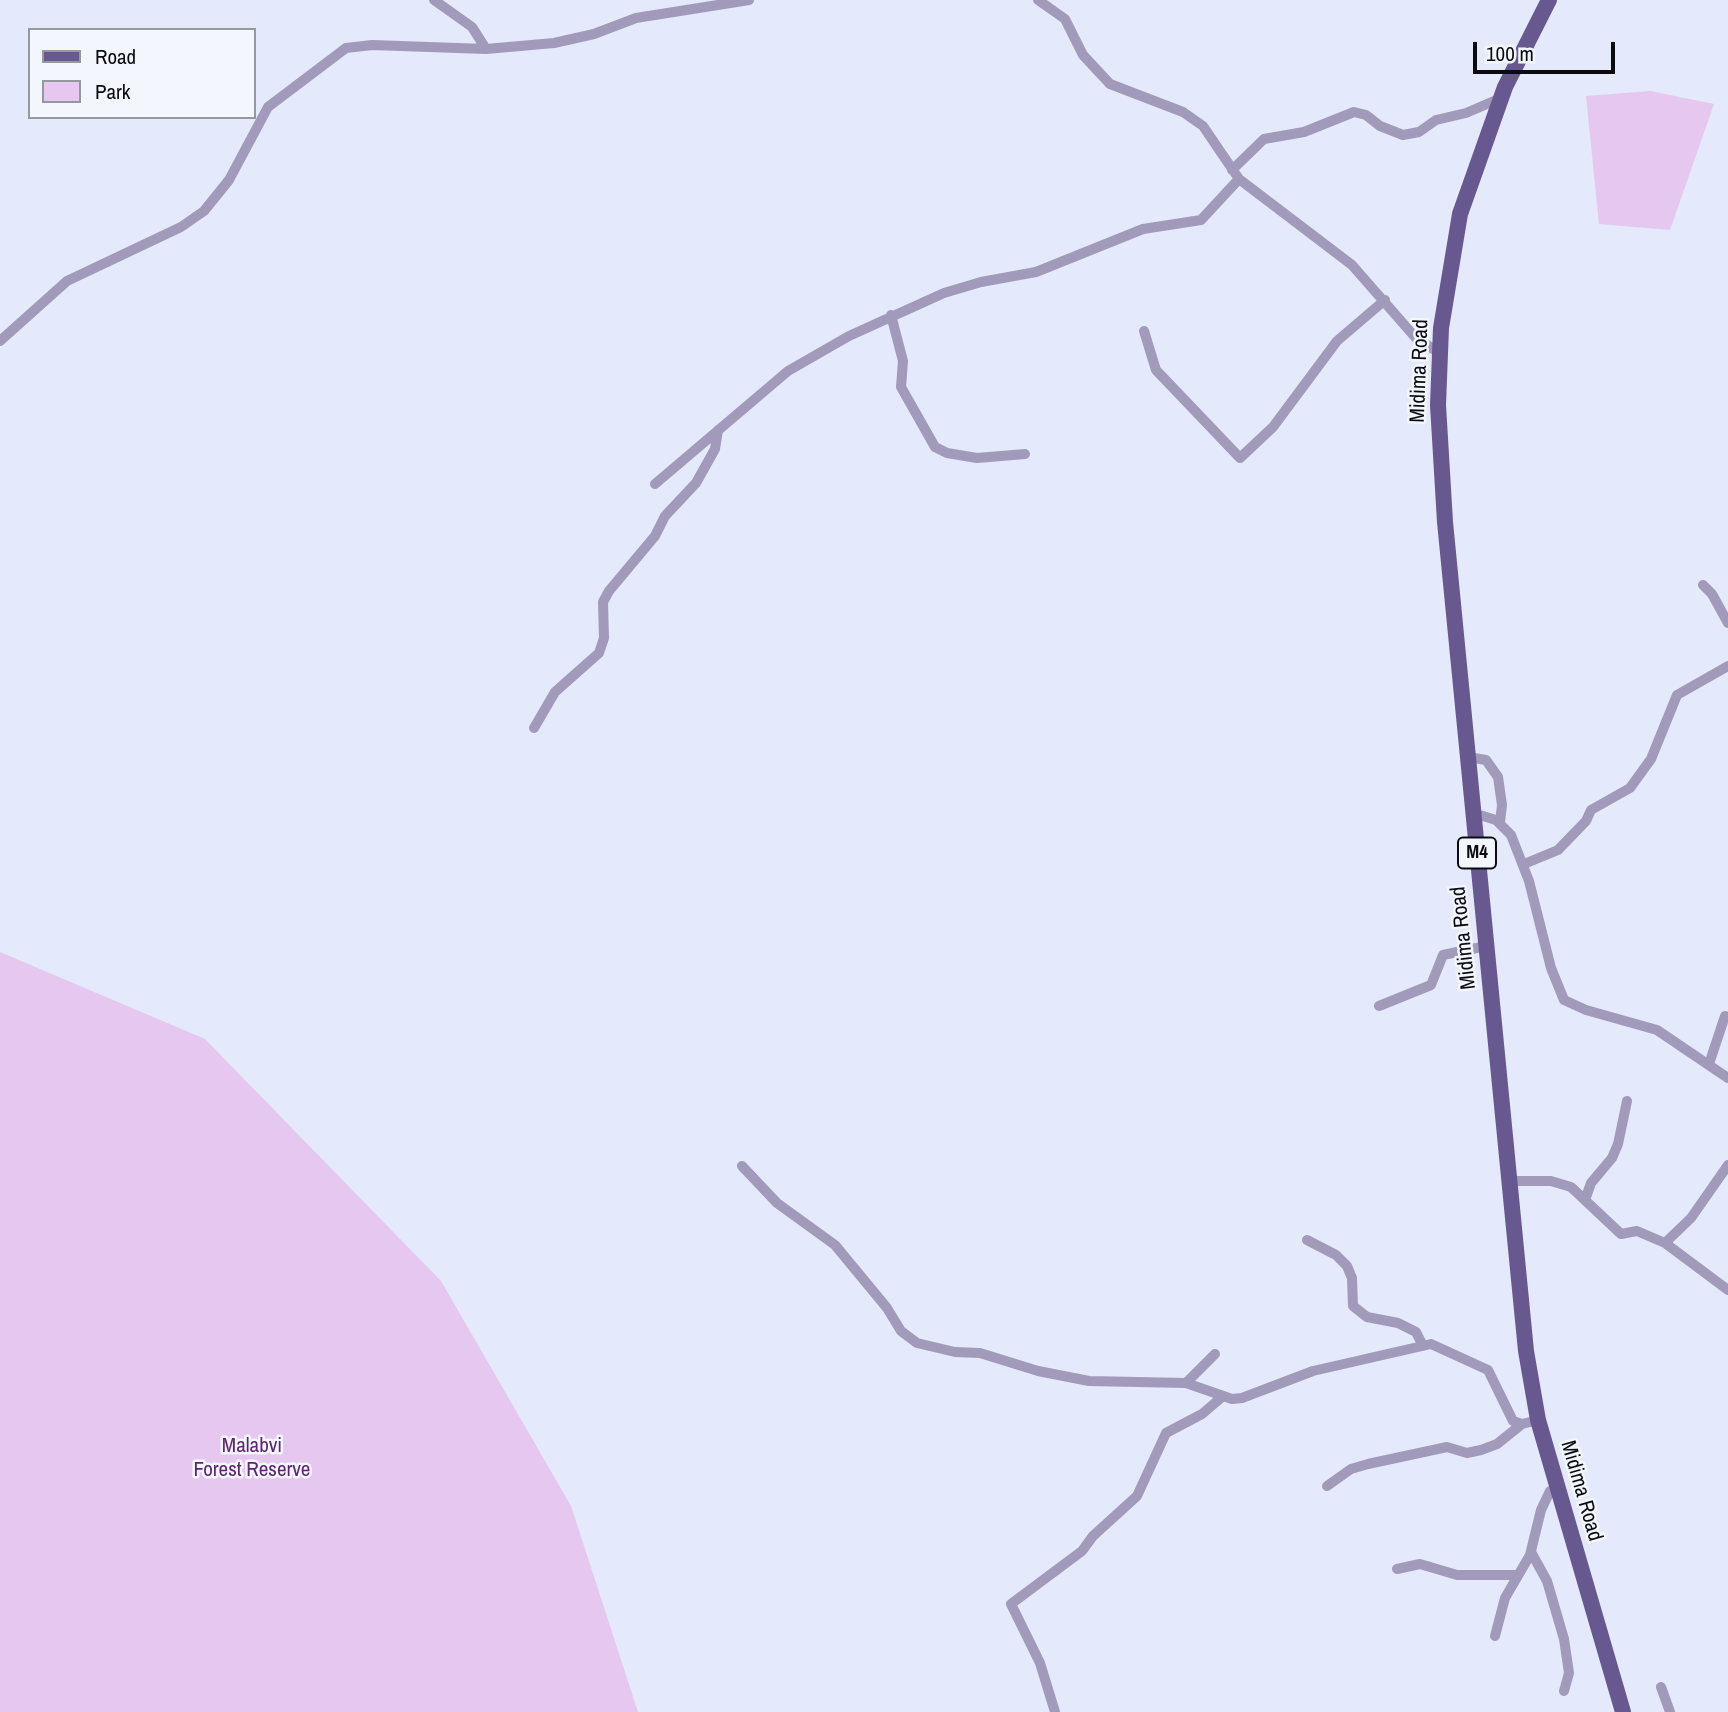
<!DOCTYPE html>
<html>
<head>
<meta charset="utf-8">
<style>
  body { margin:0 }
  #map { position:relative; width:1728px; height:1712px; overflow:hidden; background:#e4e9fb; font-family:"Archivo Narrow",sans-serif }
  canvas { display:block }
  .legend { position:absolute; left:28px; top:28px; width:228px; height:91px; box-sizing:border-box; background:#f4f6fe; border:2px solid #96989f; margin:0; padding:9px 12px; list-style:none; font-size:21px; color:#0a0b11 }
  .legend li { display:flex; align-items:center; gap:14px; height:35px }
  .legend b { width:35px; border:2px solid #96989f }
  .scale { position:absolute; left:1473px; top:42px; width:142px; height:32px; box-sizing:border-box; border:4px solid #0a0b11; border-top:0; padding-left:9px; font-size:21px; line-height:24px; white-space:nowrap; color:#0a0b11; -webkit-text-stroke:5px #f4f6fe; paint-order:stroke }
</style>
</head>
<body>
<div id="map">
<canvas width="1728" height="1712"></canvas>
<ul class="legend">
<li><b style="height:9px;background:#685890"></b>Road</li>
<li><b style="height:19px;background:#e6c7f0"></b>Park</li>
</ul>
<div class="scale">100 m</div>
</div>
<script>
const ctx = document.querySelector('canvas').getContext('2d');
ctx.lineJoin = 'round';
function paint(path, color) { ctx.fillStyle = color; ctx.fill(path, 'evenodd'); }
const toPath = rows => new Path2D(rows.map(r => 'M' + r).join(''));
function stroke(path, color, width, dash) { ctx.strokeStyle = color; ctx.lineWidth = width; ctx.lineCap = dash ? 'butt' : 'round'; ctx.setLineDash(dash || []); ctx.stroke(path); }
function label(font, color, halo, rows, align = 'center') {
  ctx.font = font + ' "Archivo Narrow",sans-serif'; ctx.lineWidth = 5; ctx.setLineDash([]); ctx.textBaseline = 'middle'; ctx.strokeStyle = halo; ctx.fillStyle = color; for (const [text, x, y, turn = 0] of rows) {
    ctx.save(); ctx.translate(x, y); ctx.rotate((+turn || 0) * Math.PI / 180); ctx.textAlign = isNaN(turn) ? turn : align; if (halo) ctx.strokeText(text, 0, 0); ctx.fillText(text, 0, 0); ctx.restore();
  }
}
paint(toPath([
  [1650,91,1714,104,1670,230,1599,224,1586,96],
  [0,952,205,1039,441,1281,571,1506,638,1712,0,1712]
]), '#e6c7f0');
stroke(toPath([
  [434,0,472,27,486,49],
  [1038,0,1065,19,1083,55,1110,84,1183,112,1203,126,1239,179,1352,265,1415,337,1439,353],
  [1232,170,1264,139,1304,132,1354,112,1366,115,1380,126,1403,135,1419,132,1436,120,1466,113,1501,98],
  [891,315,903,361,901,387,935,447,947,453,977,458,1025,454],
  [1144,331,1156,370,1240,458,1273,427,1337,341,1385,300],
  [0,341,67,281,181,227,204,211,229,180,268,107,346,48,372,45,486,49,554,43,594,34,636,18,749,0],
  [655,484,788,371,849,336,944,293,981,282,1036,272,1143,229,1201,220,1239,179],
  [1703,585,1712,594,1728,623],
  [534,728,555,692,599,653,604,638,603,602,609,591,655,536,665,516,696,483,715,449,718,430],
  [1468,757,1486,760,1498,777,1502,805,1500,822],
  [1473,813,1496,820,1511,835,1529,881,1551,968,1564,1000,1586,1010,1657,1030,1728,1078],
  [1524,864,1558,850,1586,821,1591,810,1630,788,1651,759,1677,695,1728,666],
  [1379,1006,1431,985,1443,955,1486,946],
  [1709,1064,1725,1016],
  [742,1166,777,1203,835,1245,887,1308,901,1331,917,1343,955,1352,980,1353,1038,1371,1089,1381,1186,1383,1232,1399,1242,1398,1313,1371,1431,1344,1488,1370,1513,1421,1522,1424,1538,1420],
  [1509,1181,1551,1181,1571,1187,1621,1234,1637,1231,1665,1243,1728,1290],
  [1585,1200,1591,1183,1612,1158,1618,1144,1627,1101],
  [1307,1240,1336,1255,1347,1266,1352,1278,1353,1306,1367,1317,1398,1323,1416,1332,1422,1344],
  [1665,1243,1691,1218,1728,1165],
  [1186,1383,1215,1354],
  [1327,1486,1351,1469,1368,1464,1447,1447,1467,1453,1481,1450,1497,1444,1522,1424],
  [1531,1552,1547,1581,1564,1639,1569,1673,1564,1691],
  [1397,1569,1420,1564,1457,1575,1517,1575],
  [1495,1636,1505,1598,1530,1555,1541,1510,1550,1491,1559,1486],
  [1661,1687,1670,1712],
  [1055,1712,1040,1663,1011,1604,1082,1551,1093,1536,1137,1496,1166,1433,1202,1414,1222,1397]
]), '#a29aba', 10);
stroke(toPath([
  [1549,0,1505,87,1460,214,1441,328,1438,405,1445,522,1526,1351,1538,1420,1623,1712]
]), '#685890', 16);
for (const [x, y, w] of [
  [1477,853,38]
]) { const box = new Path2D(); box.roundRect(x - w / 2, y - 15.5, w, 31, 5); ctx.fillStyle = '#f4f6fe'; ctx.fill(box); stroke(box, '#0a0b11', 2); }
label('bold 19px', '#0a0b11', null, [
  ["M4",1477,853]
]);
label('21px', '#0a0b11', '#f4f6fe', [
  ["Midima Road",1420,371,-88],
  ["Midima Road",1464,938,-96],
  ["Midima Road",1581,1491,74]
]);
label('21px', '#5f2470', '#f4f6fe', [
  ["Malabvi",252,1446],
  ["Forest Reserve",252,1470]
]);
</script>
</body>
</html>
